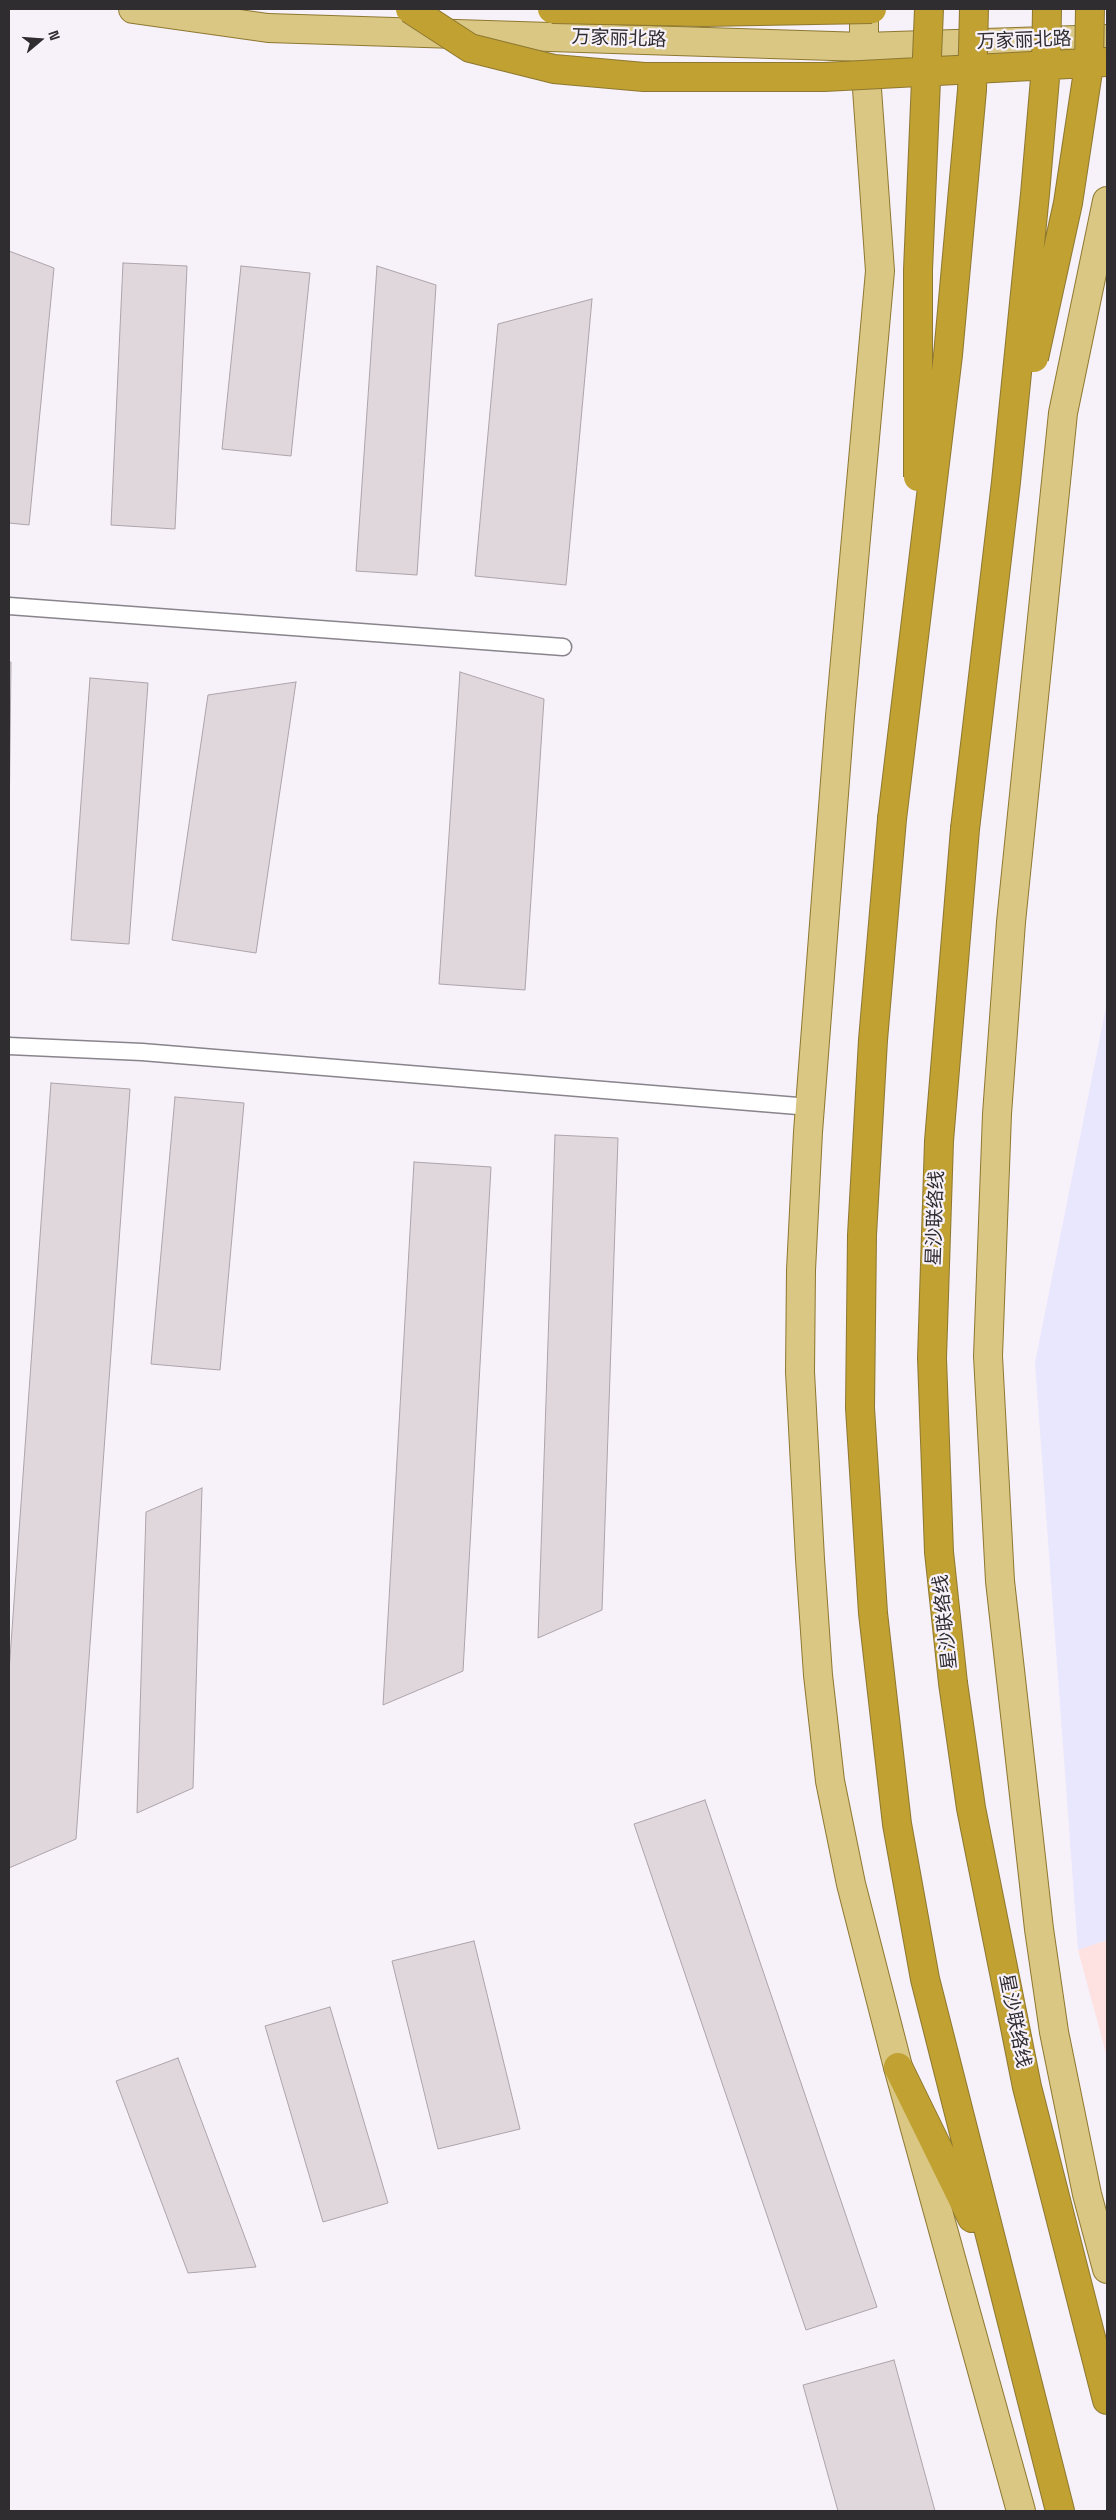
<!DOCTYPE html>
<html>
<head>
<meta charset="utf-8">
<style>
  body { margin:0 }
  #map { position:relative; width:1116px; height:2520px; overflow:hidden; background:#f7f1f9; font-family:"Space Grotesk",sans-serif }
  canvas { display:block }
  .frame { position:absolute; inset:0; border:10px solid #302d31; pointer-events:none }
  .north { position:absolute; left:15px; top:15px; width:50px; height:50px; -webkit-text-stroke:4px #f7f1f9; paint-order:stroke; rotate:72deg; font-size:14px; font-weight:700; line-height:20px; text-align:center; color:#302d31 }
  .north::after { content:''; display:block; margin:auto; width:18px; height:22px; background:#302d31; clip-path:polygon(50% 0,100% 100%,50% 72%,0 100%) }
</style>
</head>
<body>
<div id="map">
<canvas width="1116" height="2520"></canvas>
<div class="frame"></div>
<div class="north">N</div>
</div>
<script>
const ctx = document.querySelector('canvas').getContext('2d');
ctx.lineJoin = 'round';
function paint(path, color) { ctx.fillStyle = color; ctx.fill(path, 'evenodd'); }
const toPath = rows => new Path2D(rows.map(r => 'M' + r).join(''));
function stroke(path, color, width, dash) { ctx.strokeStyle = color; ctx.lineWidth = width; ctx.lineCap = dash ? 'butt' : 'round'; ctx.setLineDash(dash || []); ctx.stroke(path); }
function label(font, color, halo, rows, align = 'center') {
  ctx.font = font + ' "Space Grotesk","Noto Sans SC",sans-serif'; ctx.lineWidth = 4.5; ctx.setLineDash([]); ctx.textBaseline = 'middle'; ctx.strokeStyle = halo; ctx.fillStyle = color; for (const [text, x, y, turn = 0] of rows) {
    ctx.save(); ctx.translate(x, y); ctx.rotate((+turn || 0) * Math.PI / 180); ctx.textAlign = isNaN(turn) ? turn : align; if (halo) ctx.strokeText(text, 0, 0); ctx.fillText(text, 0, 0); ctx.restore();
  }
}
paint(toPath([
  [1106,1007,1107,1940,1078,1950,1035,1363]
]), '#e9e7fd');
paint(toPath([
  [1107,1940,1107,2057,1078,1950]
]), '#fde2e1');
const building = toPath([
  [9,251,54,268,29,525,9,523,9,251],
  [123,263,187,266,175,529,111,525,123,263],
  [241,266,310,273,291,456,222,449,241,266],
  [377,266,436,285,417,575,356,571,377,266],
  [592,299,566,585,475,576,498,324,592,299],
  [9,662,11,662,9,831,9,662],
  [460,672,544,699,525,990,439,984,460,672],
  [90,678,148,683,129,944,71,940,90,678],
  [296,682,256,953,172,940,208,695,296,682],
  [51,1083,130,1089,76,1839,9,1868,9,1672,51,1083],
  [175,1097,244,1103,220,1370,151,1364,175,1097],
  [555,1135,618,1138,602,1610,538,1638,555,1135],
  [414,1162,491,1167,463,1671,383,1705,414,1162],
  [202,1488,193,1788,137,1813,146,1512,202,1488],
  [705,1800,877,2307,806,2330,634,1824,705,1800],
  [474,1941,520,2129,438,2149,392,1961,474,1941],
  [330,2007,388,2203,323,2222,265,2026,330,2007],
  [178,2058,256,2267,188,2273,116,2081,178,2058],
  [894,2360,935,2511,838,2511,803,2385,894,2360]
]);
paint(building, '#e0d7dd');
stroke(building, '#ada4aa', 1);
const lane = toPath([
  [9,606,563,647],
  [9,1046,142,1052,810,1107]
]);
const primary = toPath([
  [133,9,268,28,864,47,1107,39],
  [864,9,864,47,880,271,840,716,808,1132,801,1270,800,1372,810,1559,818,1675,830,1781,851,1884,898,2067,1021,2511],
  [1107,201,1063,413,1011,922,997,1114,988,1356,1000,1581,1039,1929,1054,2032,1087,2194,1107,2269]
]);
const highway = toPath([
  [892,819,873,1040,862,1235,860,1408,873,1613,897,1824,925,1979,1060,2511],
  [965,829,939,1141,932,1358,939,1552,953,1683,971,1808,1027,2087,1107,2400],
  [898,2067,972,2218]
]);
stroke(lane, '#89848b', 19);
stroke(primary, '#8e7831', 30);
stroke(highway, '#8e7831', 30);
stroke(lane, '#fff', 16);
stroke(primary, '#d9c783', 28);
stroke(highway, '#c0a131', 28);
const highwayBridge = toPath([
  [410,9,470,48,554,69,644,77,824,77,1107,62],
  [552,9,703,12,872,9],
  [1034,358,1068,203,1089,65,1090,9],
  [918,477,918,270,929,9],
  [892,819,948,355,972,90,974,9],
  [965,829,1006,482,1035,194,1046,67,1047,9]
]);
stroke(highwayBridge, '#8e7831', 30, []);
stroke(highwayBridge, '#c0a131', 28);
label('19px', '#302d31', '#f7f1f9', [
  ["万家丽北路",619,39,2],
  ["万家丽北路",1024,41,-2],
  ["星沙联络线",936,1218,-88],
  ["星沙联络线",946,1622,-96],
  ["星沙联络线",1014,2021,79]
]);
</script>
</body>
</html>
